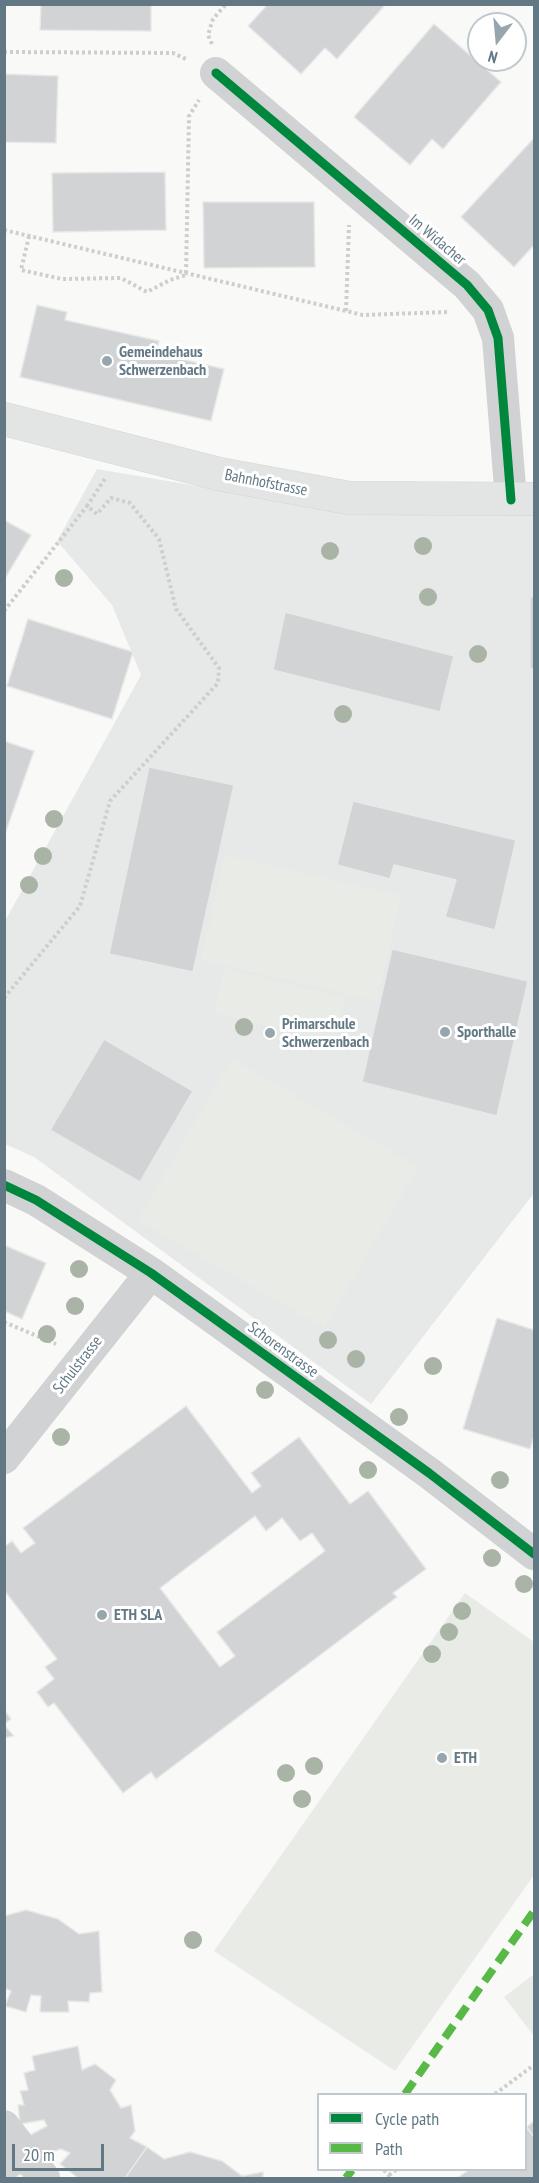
<!DOCTYPE html>
<html>
<head>
<meta charset="utf-8">
<style>
  body { margin:0 }
  #map { position:relative; width:539px; height:2183px; overflow:hidden; background:#f9f9f8; font-family:"PT Sans Narrow",sans-serif }
  canvas { display:block }
  .frame { position:absolute; inset:0; border:6px solid #627985; pointer-events:none }
  .legend { position:absolute; left:317px; top:2093px; width:210px; height:78px; box-sizing:border-box; background:#fff; border:2px solid #c0c9ce; margin:0; padding:8px 10px; list-style:none; font-size:18px; color:#627985 }
  .legend li { display:flex; align-items:center; gap:12px; height:30px }
  .legend b { width:30px; border:2px solid #c0c9ce }
  .north { position:absolute; left:467px; top:12px; width:60px; height:60px; box-sizing:border-box; background:#fff; border:2px solid #c0c9ce; border-radius:50%; rotate:196deg; font-size:16px; font-weight:700; line-height:24px; text-align:center; color:#627985 }
  .north::after { content:''; display:block; margin:auto; width:21px; height:27px; background:#97a6ad; clip-path:polygon(50% 0,100% 100%,50% 72%,0 100%) }
  .scale { position:absolute; left:12px; top:2144px; width:92px; height:27px; box-sizing:border-box; border:3px solid #627985; border-top:0; padding-left:8px; font-size:18px; line-height:21px; white-space:nowrap; color:#627985; -webkit-text-stroke:4px #fff; paint-order:stroke }
</style>
</head>
<body>
<div id="map">
<canvas width="539" height="2183"></canvas>
<div class="frame"></div>
<ul class="legend">
<li><b style="height:8px;background:#00873e"></b>Cycle path</li>
<li><b style="height:8px;background:#58b947"></b>Path</li>
</ul>
<div class="north">N</div>
<div class="scale">20 m</div>
</div>
<script>
const ctx = document.querySelector('canvas').getContext('2d');
ctx.lineJoin = 'round';
function paint(path, color) { ctx.fillStyle = color; ctx.fill(path, 'evenodd'); }
const toPath = rows => new Path2D(rows.map(r => 'M' + r).join(''));
function stroke(path, color, width, dash) { ctx.strokeStyle = color; ctx.lineWidth = width; ctx.lineCap = dash ? 'butt' : 'round'; ctx.setLineDash(dash || []); ctx.stroke(path); }
function label(font, color, halo, rows, align = 'center') {
  ctx.font = font + ' "PT Sans Narrow",sans-serif'; ctx.lineWidth = 6; ctx.setLineDash([]); ctx.textBaseline = 'middle'; ctx.strokeStyle = halo; ctx.fillStyle = color; for (const [text, x, y, turn = 0] of rows) {
    ctx.save(); ctx.translate(x, y); ctx.rotate((+turn || 0) * Math.PI / 180); ctx.textAlign = isNaN(turn) ? turn : align; if (halo) ctx.strokeText(text, 0, 0); ctx.fillText(text, 0, 0); ctx.restore();
  }
}
paint(toPath([
  [97,469,338,510,534,511,534,1193,371,1404,34,1157,5,1144,5,921,141,675,112,605,57,541]
]), '#e7e9e9');
paint(toPath([
  [225,855,401,896,377,1001,201,960],
  [225,968,345,998,335,1041,214,1013],
  [232,1059,418,1167,324,1328,138,1220],
  [465,1593,534,1642,534,1875,395,2071,214,1951],
  [534,1974,534,2036,504,1997]
]), '#e9ece6');
const building = toPath([
  [41,4,151,4,151,31,40,30,41,4],
  [268,4,386,4,337,59,325,48,301,74,248,26,268,4],
  [434,24,501,82,443,149,432,139,410,165,354,117,434,24],
  [4,74,58,76,56,143,4,142,4,74],
  [534,138,534,245,514,267,461,217,534,138],
  [165,172,166,230,53,232,52,173,165,172],
  [203,202,314,202,315,267,204,268,203,202],
  [37,305,67,312,65,320,159,341,156,353,224,369,211,421,20,377,37,305],
  [4,520,31,535,4,580,4,520],
  [530,597,534,597,534,669,530,669,530,597],
  [285,612,454,656,440,712,273,670,285,612],
  [28,619,133,652,112,719,7,686,28,619],
  [4,741,34,751,4,837,4,741],
  [149,767,234,785,193,972,109,954,149,767],
  [353,801,516,840,495,930,445,917,456,880,394,865,390,879,337,865,353,801],
  [392,949,528,981,497,1116,362,1082,392,949],
  [104,1039,193,1091,140,1182,50,1130,104,1039],
  [4,1245,46,1263,22,1319,4,1311,4,1245],
  [497,1318,534,1330,534,1436,530,1449,463,1429,497,1318],
  [186,1406,252,1493,261,1486,251,1473,299,1437,350,1504,368,1491,426,1569,393,1593,397,1597,156,1779,151,1772,123,1793,54,1703,48,1707,37,1692,54,1679,45,1667,57,1659,4,1590,4,1547,12,1541,21,1553,35,1543,23,1528,186,1406],
  [255,1516,266,1531,282,1518,300,1541,312,1533,325,1551,217,1632,235,1656,220,1667,160,1588,255,1516],
  [4,1710,11,1719,4,1724,4,1710],
  [4,1725,14,1736,4,1738,4,1725],
  [26,1910,58,1919,79,1934,99,1931,102,1992,90,1993,89,2002,68,2001,69,2012,40,2012,41,1996,31,1995,26,2012,5,2006,11,1991,4,1988,4,1916,26,1910],
  [78,2046,82,2070,95,2064,116,2080,110,2090,121,2108,131,2105,135,2131,130,2138,147,2147,125,2178,78,2178,60,2164,70,2153,61,2149,42,2155,30,2135,47,2126,44,2120,20,2124,18,2105,24,2105,20,2091,28,2090,24,2073,35,2070,32,2056,78,2046],
  [534,2121,534,2137,527,2127,534,2121],
  [526,2127,534,2137,534,2178,457,2178,469,2170,526,2170,526,2127],
  [4,2141,26,2170,15,2178,4,2178,4,2141],
  [147,2147,164,2159,190,2152,222,2161,242,2176,263,2172,263,2178,125,2178,147,2147]
]);
paint(building, '#d1d3d4');
stroke(building, '#e8e8e8', 1.5);
const secondary = toPath([
  [4,419,219,474,349,498,534,499]
]);
stroke(secondary, '#d4d6d6', 34);
stroke(toPath([
  [212,44,208,35,213,19,226,4],
  [4,52,173,53,188,60],
  [4,230,363,315,448,312],
  [29,236,21,270,62,279,121,278,147,292,170,280,186,275,189,116,199,100],
  [346,311,349,225],
  [4,611,87,506],
  [4,998,80,906,110,801,218,683,219,668,176,609,159,539,130,503,111,498,97,514,87,506,106,477],
  [4,1322,56,1344],
  [495,2094,534,2065],
  [384,2170,391,2178],
  [389,2175,396,2170]
]), '#cececf', 4, [3, 3]);
stroke(toPath([
  [216,73,467,285,488,310,498,338,511,500],
  [4,1185,36,1200,151,1273,429,1473,534,1554],
  [4,1458,151,1273],
  [4,2126,44,2178]
]), '#d1d2d3', 32);
stroke(secondary, '#e3e4e4', 33);
stroke(toPath([
  [405,2094,534,1911],
  [346,2178,352,2170]
]), '#58b947', 8, [15, 8]);
stroke(toPath([
  [216,73,467,285,488,310,498,338,511,500],
  [4,1185,36,1200,151,1273,429,1473,534,1554]
]), '#00873e', 9);
ctx.fillStyle = '#aab4a6';
for (const [x, y] of [
  [423,546],
  [330,551],
  [64,578],
  [428,597],
  [478,654],
  [343,714],
  [54,819],
  [43,856],
  [29,885],
  [244,1027],
  [79,1269],
  [75,1306],
  [47,1334],
  [328,1340],
  [356,1359],
  [433,1366],
  [265,1390],
  [399,1417],
  [61,1437],
  [368,1470],
  [500,1480],
  [492,1558],
  [524,1584],
  [462,1611],
  [449,1632],
  [432,1654],
  [314,1766],
  [286,1773],
  [302,1799],
  [193,1940]
]) { ctx.beginPath(); ctx.arc(x, y, 9, 0, 2 * Math.PI); ctx.fill(); }
for (const [x, y, r, color] of [
  [107,361,6,"#97a6ad"],
  [445,1032,6,"#97a6ad"],
  [270,1033,6,"#97a6ad"],
  [102,1615,6,"#97a6ad"],
  [442,1758,6,"#97a6ad"]
]) { const dot = new Path2D(); dot.arc(x, y, r, 0, 2 * Math.PI); ctx.fillStyle = color; ctx.fill(dot); stroke(dot, '#fff', 2); }
label('16px', '#627985', '#fff', [
  ["Im Widacher",437,240,40],
  ["Bahnhofstrasse",266,483,11],
  ["Schorenstrasse",283,1350,36],
  ["Schulstrasse",78,1365,-52]
]);
label('bold 16px', '#627985', '#fff', [
  ["Gemeindehaus",119,352],
  ["Schwerzenbach",119,370],
  ["Primarschule",282,1024],
  ["Schwerzenbach",282,1042],
  ["Sporthalle",457,1032],
  ["ETH SLA",114,1615],
  ["ETH",454,1758]
], 'left');
</script>
</body>
</html>
